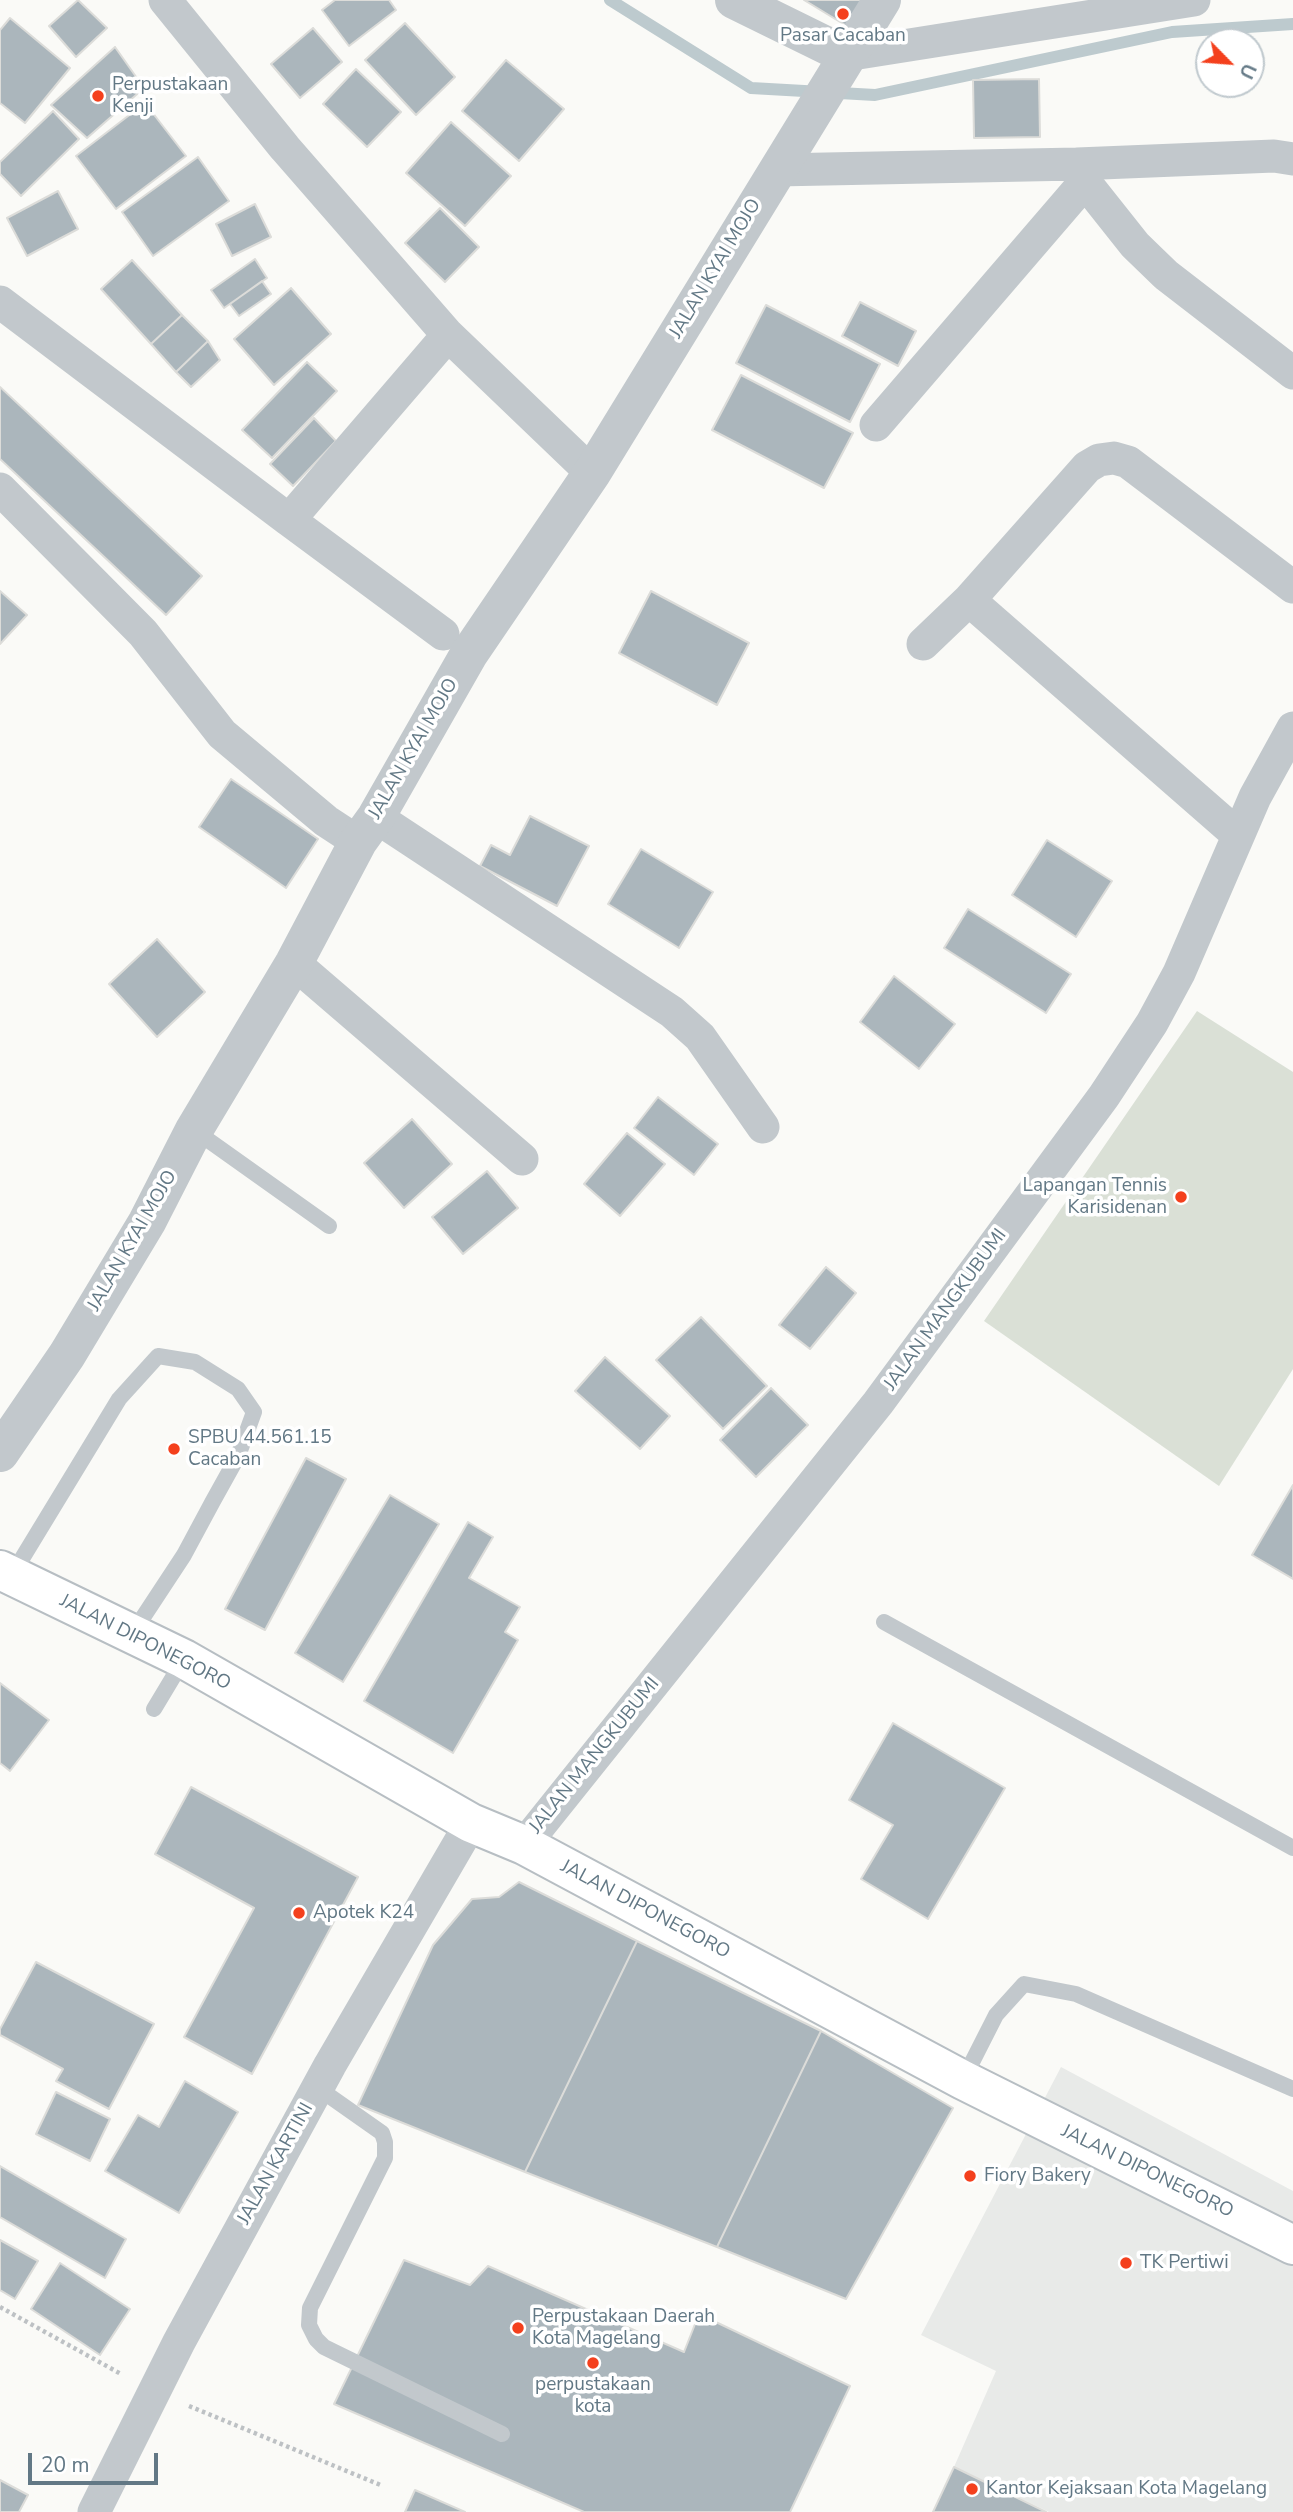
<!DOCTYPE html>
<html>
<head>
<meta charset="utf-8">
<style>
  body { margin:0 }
  #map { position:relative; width:1293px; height:2512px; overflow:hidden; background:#fafaf7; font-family:"Nunito Sans",sans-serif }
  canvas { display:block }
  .north { position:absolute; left:1195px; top:28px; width:70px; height:70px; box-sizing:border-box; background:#fff; border:2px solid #c0c9ce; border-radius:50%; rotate:115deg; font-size:19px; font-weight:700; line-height:28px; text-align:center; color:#627885 }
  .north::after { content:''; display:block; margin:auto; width:24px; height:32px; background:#f4401d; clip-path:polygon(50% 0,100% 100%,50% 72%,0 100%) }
  .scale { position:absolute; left:28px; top:2453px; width:130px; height:32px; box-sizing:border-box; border:4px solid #627885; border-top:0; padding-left:9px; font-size:21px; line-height:24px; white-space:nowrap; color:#627885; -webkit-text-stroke:5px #fff; paint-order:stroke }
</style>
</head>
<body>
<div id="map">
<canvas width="1293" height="2512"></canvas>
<div class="north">U</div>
<div class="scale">20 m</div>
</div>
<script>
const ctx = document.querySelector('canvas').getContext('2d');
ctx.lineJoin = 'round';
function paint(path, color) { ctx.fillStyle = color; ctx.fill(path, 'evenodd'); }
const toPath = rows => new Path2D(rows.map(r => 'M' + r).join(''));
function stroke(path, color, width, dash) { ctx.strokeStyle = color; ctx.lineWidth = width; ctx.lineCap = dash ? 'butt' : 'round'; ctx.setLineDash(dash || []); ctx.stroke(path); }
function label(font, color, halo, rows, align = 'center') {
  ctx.font = font + ' "Nunito Sans",sans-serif'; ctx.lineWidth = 7; ctx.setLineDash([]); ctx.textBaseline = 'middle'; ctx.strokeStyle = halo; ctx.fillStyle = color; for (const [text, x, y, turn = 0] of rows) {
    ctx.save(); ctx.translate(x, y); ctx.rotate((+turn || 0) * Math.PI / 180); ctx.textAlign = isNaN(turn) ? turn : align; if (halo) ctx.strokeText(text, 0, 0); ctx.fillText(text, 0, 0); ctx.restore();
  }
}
paint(toPath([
  [1061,2067,1293,2191,1293,2512,1049,2512,954,2467,996,2371,921,2335]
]), '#e8eae8');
paint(toPath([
  [1197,1011,1293,1072,1293,1369,1219,1486,984,1321]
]), '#dae0d6');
stroke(toPath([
  [610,0,751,88,875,95,1172,32,1293,24]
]), '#bdcace', 12);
const building = toPath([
  [78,0,107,28,76,57,49,26,78,0],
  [335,0,389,0,396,10,349,46,322,10,335,0],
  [804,0,868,0,850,28,804,0],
  [10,18,70,68,25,123,0,103,0,30,10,18],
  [405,23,455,77,416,115,365,60,405,23],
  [313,28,342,62,300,98,271,64,313,28],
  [115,47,144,88,87,138,51,105,115,47],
  [506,60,564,109,519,161,462,111,506,60],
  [356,69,401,112,367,147,323,104,356,69],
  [1039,79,1040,137,974,138,973,80,1039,79],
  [145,103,186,156,116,209,76,156,145,103],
  [53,111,79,139,21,196,0,174,0,162,53,111],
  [451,122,511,176,465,226,406,173,451,122],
  [198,157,229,201,153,256,122,212,198,157],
  [58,191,78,229,27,256,7,218,58,191],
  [255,204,271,237,232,256,216,224,255,204],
  [440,208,479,247,445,282,405,243,440,208],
  [255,259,267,278,224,308,211,290,255,259],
  [132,260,182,315,151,344,101,289,132,260],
  [262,281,271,294,239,316,230,304,262,281],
  [291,288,331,334,274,385,234,339,291,288],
  [860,302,916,331,898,366,842,336,860,302],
  [766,305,880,364,850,422,736,363,766,305],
  [182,315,208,341,176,372,151,344,182,315],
  [208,341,220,360,191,387,176,372,208,341],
  [307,362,337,391,272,458,242,430,307,362],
  [741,375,853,433,824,488,712,430,741,375],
  [0,387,202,576,166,615,0,459,0,387],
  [314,418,336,441,293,486,270,464,314,418],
  [0,591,27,615,0,644,0,591],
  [651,591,749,643,717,705,619,653,651,591],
  [231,779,318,839,286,888,199,827,231,779],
  [530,816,589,846,557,906,480,866,491,845,510,855,530,816],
  [1047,840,1112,881,1076,937,1012,895,1047,840],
  [641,849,713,892,679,948,608,904,641,849],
  [968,909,1071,974,1046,1013,944,948,968,909],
  [157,939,205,992,157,1037,109,984,157,939],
  [894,976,955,1024,919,1069,860,1022,894,976],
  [658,1097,718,1144,694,1175,634,1128,658,1097],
  [412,1119,452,1164,404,1208,364,1163,412,1119],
  [627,1133,665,1164,620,1216,584,1184,627,1133],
  [487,1171,518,1208,463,1254,432,1217,487,1171],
  [826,1267,856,1293,810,1349,779,1325,826,1267],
  [701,1317,767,1386,723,1429,656,1360,701,1317],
  [605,1357,670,1416,640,1449,575,1391,605,1357],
  [771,1388,808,1425,756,1477,720,1440,771,1388],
  [306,1458,346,1479,265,1630,225,1609,306,1458],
  [1293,1485,1293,1579,1252,1555,1293,1485],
  [390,1495,439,1524,343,1682,295,1653,390,1495],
  [468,1522,493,1537,469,1578,520,1607,505,1632,518,1640,453,1753,364,1701,468,1522],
  [0,1683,49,1720,10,1771,0,1763,0,1683],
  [893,1723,1005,1788,928,1919,861,1879,893,1825,849,1800,893,1723],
  [191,1787,358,1877,252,2074,184,2037,254,1908,155,1854,191,1787],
  [519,1882,637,1941,525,2172,358,2105,433,1945,472,1899,499,1897,519,1882],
  [637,1941,821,2031,717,2247,525,2172,637,1941],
  [36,1962,154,2024,109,2109,56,2081,63,2069,0,2035,0,2029,36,1962],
  [821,2031,953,2108,846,2299,717,2247,821,2031],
  [185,2081,238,2112,179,2213,105,2171,138,2115,159,2127,185,2081],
  [56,2092,110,2119,90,2161,36,2134,56,2092],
  [0,2166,126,2239,105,2278,0,2217,0,2166],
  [0,2240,38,2261,15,2299,0,2290,0,2240],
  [404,2260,470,2285,488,2266,684,2352,699,2314,850,2386,790,2512,584,2512,334,2404,404,2260],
  [60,2263,130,2309,100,2355,31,2309,60,2263],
  [954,2467,1046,2512,933,2512,954,2467],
  [0,2480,28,2495,19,2512,0,2512,0,2480],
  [415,2490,465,2512,405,2512,415,2490]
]);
paint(building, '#abb6bc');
stroke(building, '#dcdcd9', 2);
const secondary = toPath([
  [0,1570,184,1659,471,1823,524,1845,963,2080,1293,2245]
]);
stroke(secondary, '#b7bec3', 42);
stroke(toPath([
  [0,2307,121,2374],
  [189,2406,383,2486]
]), '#bdc1c4', 4.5, [3.5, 3.5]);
stroke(toPath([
  [194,1130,329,1226],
  [12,1575,119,1399,158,1356,195,1362,238,1389,254,1412,238,1456,213,1501,184,1555,132,1634],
  [884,1622,1293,1848],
  [154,1709,184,1659],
  [963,2080,996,2015,1024,1984,1076,1994,1293,2089],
  [318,2088,382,2133,385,2142,385,2158,310,2308,309,2325,316,2339,324,2347,502,2434]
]), '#c2c8cc', 16);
stroke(toPath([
  [165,0,285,148,448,335,592,473],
  [846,55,1194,0],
  [1077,164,1085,182,1135,245,1166,275,1293,373],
  [776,170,1077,164,1274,156,1293,159],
  [0,302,289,520,448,335],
  [876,425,1085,182],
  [0,489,143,633,222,734,326,821,358,842],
  [289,520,443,634],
  [969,600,1238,835],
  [923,644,969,600,1087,467,1099,460,1114,458,1128,462,1293,587],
  [376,817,672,1012,700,1037,763,1127],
  [294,963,522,1159],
  [524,1845,878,1403,1104,1096,1152,1023,1179,973,1255,797,1293,728],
  [94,2512,179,2342,330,2065,471,1823]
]), '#c2c8cc', 33);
stroke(toPath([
  [734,0,846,55],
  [0,1453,67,1355,147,1222,194,1130,294,963,358,842,376,817,469,654,592,473,882,0]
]), '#c2c8cc', 38);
stroke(secondary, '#fff', 38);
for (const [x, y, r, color] of [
  [843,14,7,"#f4401d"],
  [98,96,7,"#f4401d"],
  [1181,1197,7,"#f4401d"],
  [174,1449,7,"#f4401d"],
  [299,1913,7,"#f4401d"],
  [970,2176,7,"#f4401d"],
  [1126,2263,7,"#f4401d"],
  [518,2328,7,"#f4401d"],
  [593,2363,7,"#f4401d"],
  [972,2489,7,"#f4401d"]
]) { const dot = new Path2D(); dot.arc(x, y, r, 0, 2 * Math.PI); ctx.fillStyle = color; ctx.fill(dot); stroke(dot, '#fff', 2.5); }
label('19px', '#627885', '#fff', [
  ["Pasar Cacaban",843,36,"center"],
  ["Perpustakaan",112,85],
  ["Kenji",112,107],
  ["Lapangan Tennis",1167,1186,"right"],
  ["Karisidenan",1167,1208,"right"],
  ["SPBU 44.561.15",188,1438],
  ["Cacaban",188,1460],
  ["Apotek K24",313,1913],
  ["Fiory Bakery",984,2176],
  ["TK Pertiwi",1140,2263],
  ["Perpustakaan Daerah",532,2317],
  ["Kota Magelang",532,2339],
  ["perpustakaan",593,2385,"center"],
  ["kota",593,2407,"center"],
  ["Kantor Kejaksaan Kota Magelang",986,2489]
], 'left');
label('19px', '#627885', '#fff', [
  ["JALAN KYAI MOJO",716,269,-59],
  ["JALAN KYAI MOJO",414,749,-60],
  ["JALAN KYAI MOJO",133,1241,-60],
  ["JALAN MANGKUBUMI",946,1310,-54],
  ["JALAN DIPONEGORO",145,1643,27],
  ["JALAN MANGKUBUMI",595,1756,-51],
  ["JALAN DIPONEGORO",645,1910,28],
  ["JALAN KARTINI",276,2164,-61],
  ["JALAN DIPONEGORO",1147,2172,26]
]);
</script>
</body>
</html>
